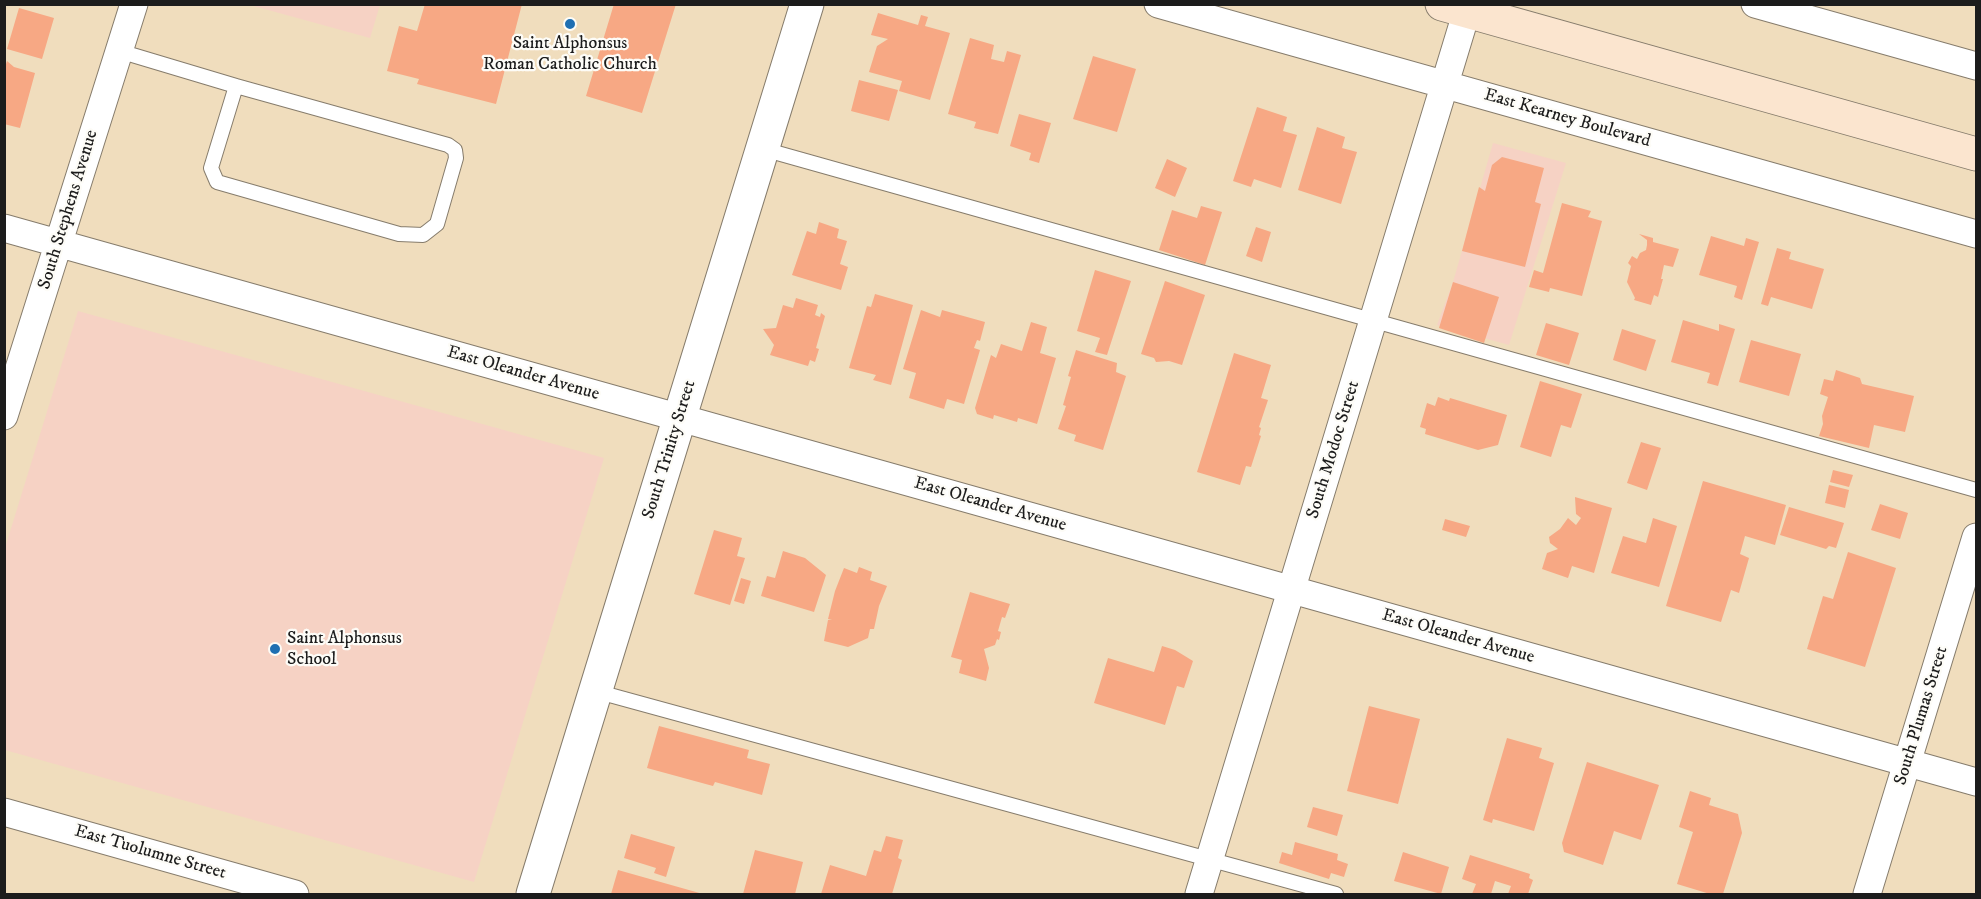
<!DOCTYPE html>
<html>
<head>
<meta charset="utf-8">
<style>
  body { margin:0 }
  #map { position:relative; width:1981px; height:899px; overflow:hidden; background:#f0ddbd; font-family:"IM FELL DW Pica",serif }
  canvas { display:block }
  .frame { position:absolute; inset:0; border:6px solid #1c1c1c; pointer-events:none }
</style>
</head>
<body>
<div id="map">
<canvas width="1981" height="899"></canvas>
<div class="frame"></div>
</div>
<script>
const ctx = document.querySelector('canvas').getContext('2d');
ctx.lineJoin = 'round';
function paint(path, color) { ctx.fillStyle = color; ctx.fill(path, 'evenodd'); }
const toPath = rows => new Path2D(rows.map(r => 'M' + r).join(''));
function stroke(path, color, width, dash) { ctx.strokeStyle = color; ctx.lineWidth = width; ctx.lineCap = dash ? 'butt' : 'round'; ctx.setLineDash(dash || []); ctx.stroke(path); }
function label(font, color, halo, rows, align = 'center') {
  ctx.font = font + ' "IM FELL DW Pica",serif'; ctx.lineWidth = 4.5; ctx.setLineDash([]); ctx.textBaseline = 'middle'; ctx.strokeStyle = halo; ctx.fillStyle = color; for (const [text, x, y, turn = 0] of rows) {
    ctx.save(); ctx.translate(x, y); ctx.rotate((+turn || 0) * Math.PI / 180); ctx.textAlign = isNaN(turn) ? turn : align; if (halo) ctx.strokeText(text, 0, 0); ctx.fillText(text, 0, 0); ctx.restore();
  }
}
paint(toPath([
  [250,5,380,5,370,38],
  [1493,143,1566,163,1509,345,1437,325,1453,282],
  [78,311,604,458,474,882,5,750,5,548]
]), '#f6d2c4');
paint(toPath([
  [425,4,522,4,496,104,417,84,419,79,387,71,399,26,417,31],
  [614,4,676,4,642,113,586,96],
  [19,8,54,18,42,59,7,49],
  [878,13,918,25,921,15,928,17,925,26,950,33,930,100,899,91,902,81,869,72,877,46,888,39,871,35],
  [970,38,994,45,991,59,1004,62,1007,51,1021,55,998,134,974,128,976,122,948,114],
  [1093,56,1136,69,1117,132,1073,119],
  [7,61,14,67,35,73,20,128,4,124,4,70],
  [859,80,898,90,889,121,851,111],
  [1257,107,1287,117,1283,131,1297,135,1281,188,1254,179,1251,187,1233,181],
  [1019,114,1051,123,1039,163,1029,160,1031,153,1010,146],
  [1317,127,1345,137,1342,148,1357,152,1341,204,1298,190],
  [1502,157,1544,168,1535,202,1541,204,1525,267,1462,251,1479,187,1485,191,1492,165],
  [1167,159,1187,168,1175,197,1155,188],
  [1562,203,1591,211,1588,217,1602,221,1582,296,1550,288,1549,292,1529,287,1534,270,1543,273],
  [1201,206,1222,212,1205,265,1159,250,1172,210,1197,218],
  [819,222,839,229,837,238,847,241,840,264,848,267,841,290,792,275,807,231,816,234],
  [1256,227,1271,232,1262,262,1246,256],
  [1639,234,1653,238,1653,242,1679,249,1673,267,1664,265,1661,279,1663,279,1658,297,1654,295,1651,305,1634,300,1635,298,1627,282,1631,266,1628,263,1632,256,1637,259,1640,253,1646,250,1647,245,1647,240],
  [1711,236,1744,246,1746,238,1759,242,1742,300,1734,297,1737,286,1699,275],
  [1777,248,1791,252,1789,259,1824,269,1812,309,1771,297,1768,306,1761,304],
  [1095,270,1131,281,1107,355,1095,352,1100,338,1077,331],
  [1165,281,1205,295,1182,365,1169,361,1156,362,1154,358,1141,354],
  [1453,282,1499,297,1484,343,1439,328],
  [875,294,913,305,891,385,873,380,876,375,849,368,867,306,871,307],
  [796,298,818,305,815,315,820,317,821,313,825,316,816,348,819,349,815,362,810,360,808,366,770,355,774,345,763,329,776,328,783,305,793,308],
  [921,310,940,317,942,310,985,322,980,341,977,340,974,348,980,350,964,404,947,399,944,409,909,398,916,373,903,369],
  [1683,320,1719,331,1719,324,1735,329,1718,386,1707,383,1710,373,1671,362],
  [1031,322,1047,327,1040,353,1056,358,1037,424,1018,418,1017,422,994,415,993,419,977,414,975,408,991,355,996,358,1001,344,1022,351],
  [1546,323,1579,333,1569,365,1536,355],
  [1622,329,1656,340,1646,371,1613,360],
  [1751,340,1801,354,1789,396,1739,382],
  [1076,350,1117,363,1116,372,1126,376,1103,450,1074,441,1076,435,1058,429,1066,406,1063,405,1071,377,1068,376],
  [1234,353,1271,365,1261,398,1268,400,1259,427,1261,428,1259,435,1261,436,1251,467,1246,466,1240,485,1197,472],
  [1836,370,1860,378,1862,384,1914,396,1905,432,1874,425,1869,448,1819,436,1823,424,1822,416,1828,397,1820,394,1824,379,1833,381],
  [1540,381,1582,394,1571,428,1561,425,1551,457,1520,447],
  [1438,397,1449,401,1450,398,1507,415,1498,445,1478,450,1425,434,1426,429,1420,427,1427,403,1435,406],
  [1641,442,1661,448,1647,490,1627,483],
  [1833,470,1853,475,1849,487,1830,482],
  [1703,481,1786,505,1775,545,1745,536,1740,554,1749,558,1739,593,1731,590,1721,622,1666,606],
  [1829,485,1849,490,1845,508,1825,503],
  [1575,497,1612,508,1594,573,1572,566,1568,578,1542,569,1547,553,1558,549,1550,543,1549,537,1560,529,1568,518,1576,525,1581,518,1576,514],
  [1880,504,1908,513,1900,539,1871,530],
  [1789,507,1844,523,1836,548,1829,546,1826,549,1780,535],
  [1653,518,1677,526,1659,587,1611,573,1623,536,1646,543],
  [1445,519,1470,526,1466,537,1442,530],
  [714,530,742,538,737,556,745,558,730,605,694,594],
  [783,551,805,558,826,575,814,612,761,596,767,576,775,578],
  [1848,552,1896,568,1865,667,1807,649,1823,596,1833,599],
  [859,567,872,572,870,580,887,586,879,606,874,629,870,629,868,638,848,647,824,641,828,620,832,620,828,619,835,591,844,568,857,573],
  [741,578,751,581,744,604,734,601],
  [970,592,1010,604,1005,618,1002,617,998,631,1001,632,999,640,997,639,995,645,984,649,989,668,986,681,959,673,962,660,951,657],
  [1162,646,1175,650,1193,661,1184,688,1177,686,1165,725,1094,703,1108,658,1154,672],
  [1369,706,1420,719,1398,804,1347,791],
  [659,726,749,750,747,758,770,764,762,795,715,782,713,786,647,768],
  [1507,738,1542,748,1539,758,1554,763,1534,831,1493,819,1492,823,1483,820],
  [1587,762,1659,785,1641,840,1614,831,1603,865,1564,852,1562,843],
  [1690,791,1711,798,1709,805,1738,814,1742,833,1723,894,1710,894,1677,884,1693,832,1679,827],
  [1313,807,1343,815,1337,836,1307,827],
  [631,834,675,847,666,877,654,873,656,868,624,858],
  [886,836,903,840,898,858,902,860,892,894,821,894,830,865,866,876,874,850,881,852],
  [1295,842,1338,854,1337,860,1348,864,1344,877,1331,873,1329,879,1279,863,1282,852,1292,855],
  [755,850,803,862,795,894,743,894],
  [1403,852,1449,867,1441,894,1394,881],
  [1470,855,1530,874,1529,878,1533,880,1528,894,1508,894,1511,886,1495,881,1491,894,1472,894,1476,884,1462,879],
  [618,870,703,894,611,894]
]), '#f7a884');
const service = toPath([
  [119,51,236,86,211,168,217,182,399,234,423,235,437,224,456,158,455,150,448,145,236,86],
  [763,149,1976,490],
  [595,691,1336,894]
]);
const minor = toPath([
  [1158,4,1976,234],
  [1755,4,1976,66],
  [4,228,1976,782],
  [4,416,134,4],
  [4,812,295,894],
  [1199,894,1469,4],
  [1867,894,1976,537]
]);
const tertiary = toPath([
  [533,894,807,4]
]);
const secondary = toPath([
  [1442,4,1976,154]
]);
stroke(service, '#867c6c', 16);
stroke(minor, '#867c6c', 29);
stroke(tertiary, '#867c6c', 35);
stroke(secondary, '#867c6c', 35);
stroke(service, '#fff', 14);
stroke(minor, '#fff', 27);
stroke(tertiary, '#fff', 33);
stroke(secondary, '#fbe5cf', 33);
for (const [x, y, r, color] of [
  [570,24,6,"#1f6fb2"],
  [275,649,6,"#1f6fb2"]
]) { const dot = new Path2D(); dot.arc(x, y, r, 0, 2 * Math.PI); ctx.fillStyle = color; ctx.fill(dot); stroke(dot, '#fdfcf7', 2); }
label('18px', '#1c1c1c', '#fdfcf7', [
  ["Saint Alphonsus",570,44],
  ["Roman Catholic Church",570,65],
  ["Saint Alphonsus",287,639,"left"],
  ["School",287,660,"left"]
]);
label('18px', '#1c1c1c', '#fdfcf7', [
  ["East Kearney Boulevard",1567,119,16],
  ["South Stephens Avenue",69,210,-73],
  ["East Oleander Avenue",523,374,16],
  ["South Trinity Street",670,450,-73],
  ["South Modoc Street",1334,450,-73],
  ["East Oleander Avenue",990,505,16],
  ["East Oleander Avenue",1458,637,16],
  ["South Plumas Street",1922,716,-73],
  ["East Tuolumne Street",150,853,16]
]);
</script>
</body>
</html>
